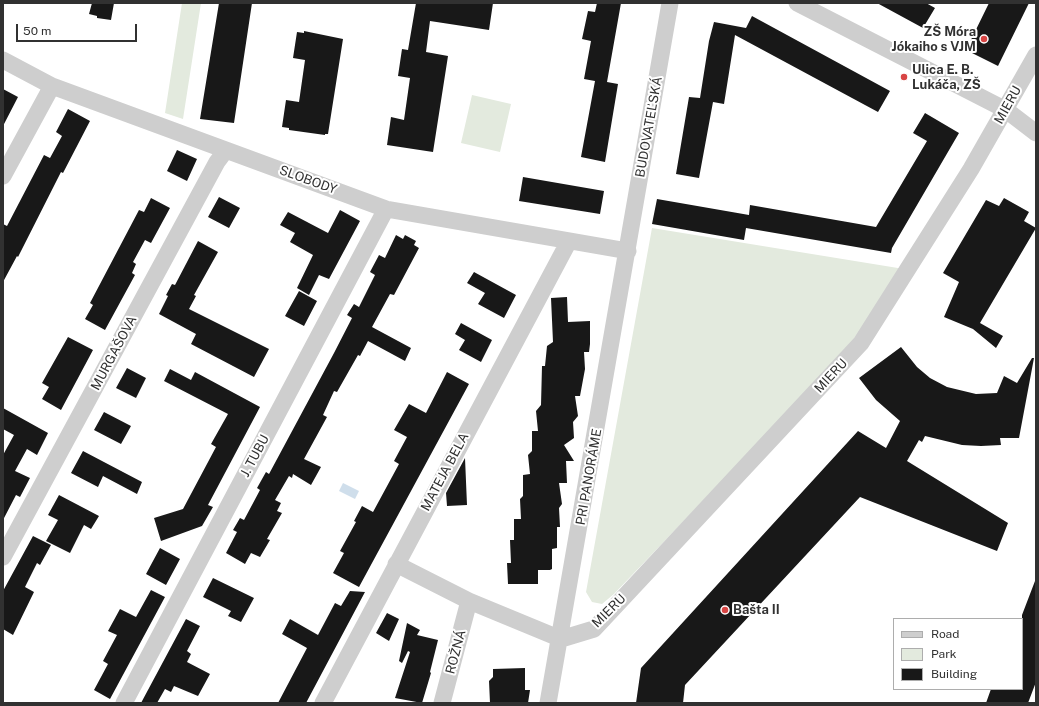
<!DOCTYPE html>
<html>
<head>
<meta charset="utf-8">
<style>
  body { margin:0 }
  #map { position:relative; width:1039px; height:706px; overflow:hidden; background:#fff; font-family:"Public Sans",sans-serif }
  canvas { display:block }
  .frame { position:absolute; inset:0; border:4px solid #313131; pointer-events:none }
  .legend { position:absolute; left:893px; top:618px; width:130px; height:72px; box-sizing:border-box; background:#fff; border:1px solid #adadad; margin:0; padding:5px 7px; list-style:none; font-size:12px; color:#313131 }
  .legend li { display:flex; align-items:center; gap:8px; height:20px }
  .legend b { width:20px; border:1px solid #adadad }
  .scale { position:absolute; left:16px; top:24px; width:121px; height:18px; box-sizing:border-box; border:2px solid #313131; border-top:0; padding-left:5px; font-size:12px; line-height:14px; white-space:nowrap; color:#313131; -webkit-text-stroke:3px #fff; paint-order:stroke }
</style>
</head>
<body>
<div id="map">
<canvas width="1039" height="706"></canvas>
<div class="frame"></div>
<ul class="legend">
<li><b style="height:5px;background:#cecece"></b>Road</li>
<li><b style="height:11px;background:#e3eade"></b>Park</li>
<li><b style="height:11px;background:#181818"></b>Building</li>
</ul>
<div class="scale">50 m</div>
</div>
<script>
const ctx = document.querySelector('canvas').getContext('2d');
ctx.lineJoin = 'round';
function paint(path, color) { ctx.fillStyle = color; ctx.fill(path, 'evenodd'); }
const toPath = rows => new Path2D(rows.map(r => 'M' + r).join(''));
function stroke(path, color, width, dash) { ctx.strokeStyle = color; ctx.lineWidth = width; ctx.lineCap = dash ? 'butt' : 'round'; ctx.setLineDash(dash || []); ctx.stroke(path); }
function label(font, color, halo, rows, align = 'center') {
  ctx.font = font + ' "Public Sans",sans-serif'; ctx.lineWidth = 4; ctx.setLineDash([]); ctx.textBaseline = 'middle'; ctx.strokeStyle = halo; ctx.fillStyle = color; for (const [text, x, y, turn = 0] of rows) {
    ctx.save(); ctx.translate(x, y); ctx.rotate((+turn || 0) * Math.PI / 180); ctx.textAlign = isNaN(turn) ? turn : align; if (halo) ctx.strokeText(text, 0, 0); ctx.fillText(text, 0, 0); ctx.restore();
  }
}
paint(toPath([
  [182,3,201,3,183,119,165,113],
  [472,95,511,104,500,152,461,143],
  [652,228,904,269,843,354,614,594,602,604,592,602,586,592]
]), '#e3eade');
paint(toPath([
  [343,483,359,491,355,499,339,491]
]), '#cfdeeb');
paint(toPath([
  [92,3,114,3,111,20,97,18,97,16,89,14],
  [219,3,252,3,234,123,200,119],
  [416,3,493,3,489,30,430,21,426,52,448,56,433,152,387,145,391,117,404,120,410,78,398,76,402,49,408,50],
  [597,3,621,3,607,82,618,84,605,162,581,157,595,81,584,79,591,41,582,39,588,11,595,12],
  [877,3,926,3,935,8,923,28],
  [989,3,1029,3,998,66,966,50],
  [752,16,890,91,878,112,735,35,724,104,713,102,699,178,676,174,689,97,700,98,709,41,714,22,746,28],
  [304,31,343,39,328,134,325,134,325,135,289,130,289,128,282,127,286,100,299,102,305,60,293,58,297,32,304,33],
  [3,89,18,97,3,126],
  [68,109,90,121,63,173,61,172,18,257,17,256,3,282,3,224,7,226,44,155,50,158,62,136,56,132],
  [925,113,959,133,892,248,891,253,746,228,744,240,652,224,657,199,749,215,750,205,876,227,927,141,913,133],
  [177,150,197,159,187,181,167,171],
  [523,177,604,191,600,214,519,201],
  [219,197,240,208,229,228,208,217],
  [151,198,170,208,151,243,145,240,133,262,136,264,132,273,135,275,105,330,85,319,93,305,90,303,139,210,144,212],
  [1004,198,1029,212,1024,221,1036,228,980,323,1003,336,996,348,973,329,944,317,959,282,943,273,986,200,999,206],
  [340,210,360,221,329,279,319,275,309,295,297,288,313,255,290,242,295,233,280,225,288,212,328,233],
  [396,235,403,239,405,235,416,241,414,245,419,248,394,295,390,294,372,327,411,348,405,361,368,341,360,356,358,355,337,392,334,391,323,415,327,417,304,459,321,467,311,485,293,474,292,478,289,476,275,500,281,503,277,511,282,513,267,539,270,540,260,557,251,553,245,564,226,553,237,532,233,530,240,518,244,520,260,490,257,488,266,472,269,474,334,353,352,318,347,315,354,304,359,307,375,275,370,272,379,255,385,258],
  [198,241,218,252,194,295,196,296,189,309,269,349,254,377,191,344,196,334,159,314,168,296,166,295,172,284,175,285],
  [474,272,516,295,504,318,478,304,485,293,467,283],
  [299,291,317,301,304,326,285,316],
  [567,297,568,322,590,321,590,344,589,352,584,352,585,369,580,396,575,396,578,416,573,422,574,438,564,445,574,461,566,461,567,483,559,483,562,504,559,508,560,527,557,527,557,548,552,549,552,569,550,570,538,570,538,584,508,584,507,563,511,563,510,540,514,540,514,519,521,519,520,499,523,496,523,475,530,474,528,455,532,451,532,431,538,431,536,411,541,405,542,366,545,366,547,346,553,342,551,298],
  [461,323,492,340,481,362,459,350,465,340,455,334],
  [68,337,93,350,61,410,42,399,49,387,42,383],
  [901,347,917,367,930,378,947,387,976,394,997,393,1004,376,1017,383,1032,358,1034,358,1019,438,1000,438,1001,445,981,446,962,445,925,436,922,442,919,440,907,461,1008,523,997,551,860,497,685,685,683,703,636,703,641,668,858,431,886,448,900,421,876,400,859,378],
  [127,368,146,378,136,398,116,388],
  [170,369,191,380,195,372,260,407,208,505,213,507,202,526,161,541,154,518,183,509,216,447,211,444,228,414,164,381],
  [447,372,469,384,359,587,333,573,344,553,340,551,356,522,354,521,362,506,373,512,399,464,394,461,407,437,394,430,409,404,426,413],
  [3,408,48,433,37,455,27,449,15,471,30,478,20,497,16,495,3,520,3,455,14,435,3,429],
  [104,412,131,426,121,444,94,430],
  [83,451,142,482,137,494,103,476,98,487,71,473],
  [465,458,467,505,447,506,446,493],
  [59,495,99,516,91,529,84,525,70,553,46,541,58,520,48,515],
  [33,536,51,545,40,565,37,563,25,587,34,592,13,635,3,629,3,591],
  [160,548,180,559,166,585,146,574],
  [213,578,254,598,241,622,228,616,231,611,203,597],
  [1035,581,1036,682,1028,703,986,703,991,689,1022,689,1022,615],
  [151,590,165,597,110,699,94,690,108,664,103,661,117,635,108,631,120,609,136,617],
  [350,591,365,592,306,703,278,703,307,648,282,634,290,619,318,635,335,603,341,606],
  [387,613,399,619,389,641,376,633],
  [186,619,200,626,187,651,191,654,187,662,210,674,198,696,174,686,171,692,165,689,157,703,141,703],
  [407,623,420,630,417,635,438,640,430,672,431,673,422,703,395,698,410,652,408,651,402,663,399,661],
  [525,668,525,690,530,690,528,703,490,703,489,681,493,677,493,669]
]), '#181818');
stroke(toPath([
  [797,3,1006,110,1036,133],
  [3,60,52,86,386,209,628,251],
  [3,176,52,86],
  [3,557,217,162,226,150],
  [396,564,469,601,561,639],
  [561,639,594,629,861,343,971,169,1036,55],
  [124,703,386,209],
  [323,703,569,241],
  [442,703,469,601],
  [548,703,670,3]
]), '#cecece', 17);
for (const [x, y, r, color] of [
  [984,39,4,"#d84544"],
  [904,77,4,"#d84544"],
  [725,610,4,"#d84544"]
]) { const dot = new Path2D(); dot.arc(x, y, r, 0, 2 * Math.PI); ctx.fillStyle = color; ctx.fill(dot); stroke(dot, '#fff', 1.5); }
label('bold 13px', '#313131', '#fff', [
  ["ZŠ Móra",976,32,"right"],
  ["Jókaiho s VJM",976,47,"right"],
  ["Ulica E. B.",912,70],
  ["Lukáča, ZŠ",912,85],
  ["Bašta II",733,610]
], 'left');
label('13px', '#313131', '#fff', [
  ["MIERU",1008,105,-61],
  ["BUDOVATEĽSKÁ",649,127,-80],
  ["SLOBODY",308,180,20],
  ["MURGAŠOVA",114,353,-62],
  ["MIERU",831,376,-47],
  ["J. TUBU",255,456,-62],
  ["MATEJA BELA",445,472,-62],
  ["PRI PANORÁME",589,477,-80],
  ["MIERU",609,611,-45],
  ["ROŽNÁ",456,652,-75]
]);
</script>
</body>
</html>
